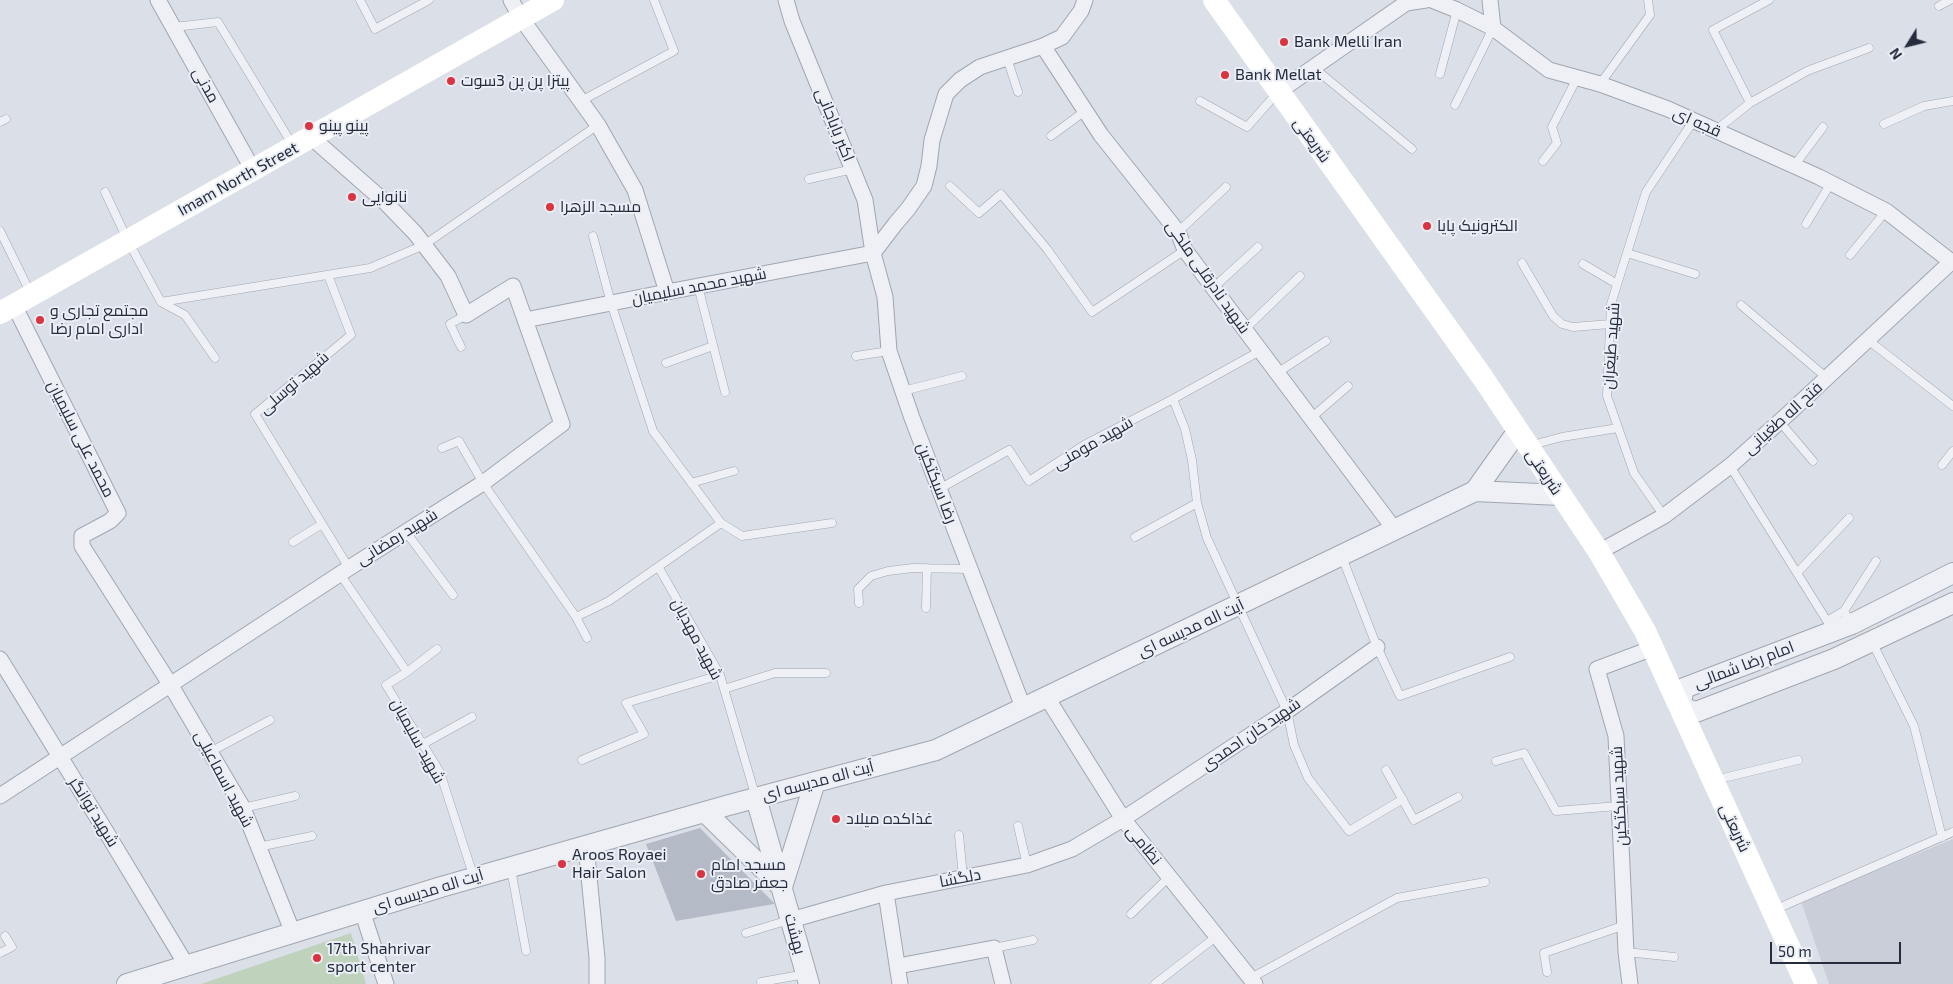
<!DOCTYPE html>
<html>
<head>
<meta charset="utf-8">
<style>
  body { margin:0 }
  #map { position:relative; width:1953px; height:984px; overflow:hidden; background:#dbdfe7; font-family:"Exo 2",sans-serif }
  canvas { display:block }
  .north { position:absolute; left:1883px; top:20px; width:50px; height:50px; -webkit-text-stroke:4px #ebeef5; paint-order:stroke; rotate:234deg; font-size:14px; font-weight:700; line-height:20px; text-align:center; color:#242c3e }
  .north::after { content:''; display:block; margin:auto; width:18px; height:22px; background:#242c3e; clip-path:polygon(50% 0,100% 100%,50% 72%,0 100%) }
  .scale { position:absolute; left:1770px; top:942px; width:131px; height:22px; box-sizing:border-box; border:2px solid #242c3e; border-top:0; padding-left:6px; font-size:15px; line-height:18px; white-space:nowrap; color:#242c3e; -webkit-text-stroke:4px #ebeef5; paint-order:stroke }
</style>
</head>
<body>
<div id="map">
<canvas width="1953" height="984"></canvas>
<div class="north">N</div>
<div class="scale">50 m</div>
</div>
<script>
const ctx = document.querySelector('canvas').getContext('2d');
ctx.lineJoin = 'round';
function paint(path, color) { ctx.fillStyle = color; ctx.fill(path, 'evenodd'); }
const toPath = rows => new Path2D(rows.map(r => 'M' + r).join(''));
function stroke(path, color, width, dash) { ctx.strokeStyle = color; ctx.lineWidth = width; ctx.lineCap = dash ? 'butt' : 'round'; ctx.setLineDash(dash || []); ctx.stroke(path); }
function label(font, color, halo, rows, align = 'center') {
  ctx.font = font + ' "Exo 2",Cairo,sans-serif'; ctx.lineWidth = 4; ctx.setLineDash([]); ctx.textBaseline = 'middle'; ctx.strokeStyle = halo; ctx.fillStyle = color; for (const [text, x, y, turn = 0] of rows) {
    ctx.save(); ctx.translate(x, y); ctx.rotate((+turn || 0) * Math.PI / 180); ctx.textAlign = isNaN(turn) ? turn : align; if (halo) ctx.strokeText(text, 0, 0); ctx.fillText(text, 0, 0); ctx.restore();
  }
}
paint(toPath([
  [1953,839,1953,984,1829,984,1801,901]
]), '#c9ced9');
paint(toPath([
  [351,933,366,984,201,984]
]), '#bfd2bc');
paint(toPath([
  [700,828,774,903,774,904,676,921,646,844]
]), '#b5bac7');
const service = toPath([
  [360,0,375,29,429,0],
  [1939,6,1950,0],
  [174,27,218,22,292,144],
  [1007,58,1018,92],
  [1313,67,1412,149],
  [1440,74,1457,10],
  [1600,84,1650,15,1648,0],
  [581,101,674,51,654,0],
  [1200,101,1247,127,1277,93],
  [1750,103,1713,30,1769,0],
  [1455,105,1493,28],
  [0,122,6,119],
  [1884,124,1924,106,1953,101],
  [1716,130,1750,103,1807,71,1869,48],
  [1051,136,1085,111],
  [1543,161,1557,143,1552,127,1577,78],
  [1794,166,1823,127],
  [809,179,853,169],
  [950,186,979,213,1001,194,1047,249,1092,312,1185,250],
  [105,192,128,241,161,302,370,268,424,245,598,125],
  [1806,224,1831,183],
  [0,231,31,294],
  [1178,232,1226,187],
  [1627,253,1695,274],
  [1850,255,1886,211],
  [1522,263,1553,316,1562,324,1573,327,1610,324],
  [1583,264,1617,284],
  [328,275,351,335,255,414,349,568],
  [698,286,725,392],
  [1213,288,1258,247],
  [161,302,185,315,215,358],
  [1741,305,1827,378],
  [1244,330,1300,276],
  [1868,340,1953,406],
  [461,347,450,324,466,315],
  [856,356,889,351],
  [666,363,713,346],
  [1277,373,1326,341],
  [903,391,962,376],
  [1173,399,1185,429,1192,460,1197,503,1207,538,1287,711,1294,745,1308,778,1349,831,1403,799],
  [1311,418,1348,386],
  [1780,422,1813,461],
  [1532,445,1562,437,1618,428],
  [442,448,459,441,483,483,576,617,587,638],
  [1942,465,1953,451],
  [1730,466,1827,621,1844,611,1851,623],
  [691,483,734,471],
  [939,489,1009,450,1029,481,1084,445,1173,399,1260,351],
  [1664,516,1634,473,1607,396,1611,304,1646,192,1694,120],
  [721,523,742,536,832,523],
  [406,532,453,595],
  [1135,537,1197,503],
  [293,542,322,524],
  [1342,557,1377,647,1400,696,1510,657],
  [659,568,720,675,756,798],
  [1797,573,1849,518],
  [340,574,407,672,386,685,440,772,474,878],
  [859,603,858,589,871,576,888,571,913,568,970,569],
  [926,608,927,568],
  [1844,611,1876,561],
  [576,617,609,601,721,523,653,431,611,303,593,236],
  [1872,642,1914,726,1942,837],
  [407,672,437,649],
  [724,689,775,673,826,673],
  [423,744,472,717],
  [210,752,270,720],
  [582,760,644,734,626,703,720,675],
  [1496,761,1524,753,1556,811,1618,806],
  [1386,770,1414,820,1458,797],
  [1715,780,1798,760],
  [243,808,295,796],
  [1018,826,1027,865],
  [959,835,963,877],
  [258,847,312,836],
  [511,869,526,951],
  [1774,910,1953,832],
  [1131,914,1170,876],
  [746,933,789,920],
  [994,948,1033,940],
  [1626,952,1674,957],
  [0,953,12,947,5,936],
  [1547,972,1544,953,1625,925],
  [1251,978,1397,898,1485,882],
  [761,982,806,974],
  [1155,984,1217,936]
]);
const minor = toPath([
  [158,0,253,170],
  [511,0,521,18,598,125,635,190,667,292],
  [786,0,792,21,865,200,873,253,885,297,889,351,912,418,1023,707],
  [1432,0,1457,10,1493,28,1549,70,1600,84,1668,109,1819,177,1886,211,1953,263],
  [1490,0,1493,28],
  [1043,46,1101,135,1178,232,1185,250,1395,530],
  [1278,92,1406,3,1426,0],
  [873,253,896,223,908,209,924,186,929,166,932,140,946,94,960,80,980,67,1043,46,1062,37,1081,11,1085,0],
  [14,305,118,513,110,521,82,536,82,546,170,684,243,808,293,933],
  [525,320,667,292,873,253],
  [1599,552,1664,516,1730,466,1788,414,1951,262],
  [0,659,105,830,187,966],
  [1046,696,1123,819,1255,984],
  [0,796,349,568,483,483,562,424,513,286,466,315,448,276,415,233,385,202,311,137],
  [586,846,597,958,597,984],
  [886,893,900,984],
  [362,911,386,984],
  [791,920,886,893,1027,865,1072,849,1123,819,1287,711,1377,647],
  [898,966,994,948,1003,984],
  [1630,984,1626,952,1616,736,1597,669,1653,648]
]);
const tertiary = toPath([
  [1475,491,1560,495],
  [1953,573,1852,624,1684,688,1680,707,1696,712,1834,659,1953,603],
  [756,798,809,984],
  [705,812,782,887,815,782],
  [127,984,441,887,729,805,936,750,1475,491,1517,432]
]);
stroke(service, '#a0a6b1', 9);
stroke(minor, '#a0a6b1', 17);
stroke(tertiary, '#a0a6b1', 22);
stroke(service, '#eef0f5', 8);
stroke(minor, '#eef0f5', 15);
stroke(tertiary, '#eef0f5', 20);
stroke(toPath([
  [1214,0,1483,378,1599,552,1645,631,1806,984],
  [0,313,553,0]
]), '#fff', 22);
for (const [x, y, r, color] of [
  [1284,42,5,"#d9343f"],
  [1225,75,5,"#d9343f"],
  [451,81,5,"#d9343f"],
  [309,126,5,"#d9343f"],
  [352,197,5,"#d9343f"],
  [550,207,5,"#d9343f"],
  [1427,226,5,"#d9343f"],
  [40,320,5,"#d9343f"],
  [836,819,5,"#d9343f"],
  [562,864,5,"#d9343f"],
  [701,874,5,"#d9343f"],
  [317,958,5,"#d9343f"]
]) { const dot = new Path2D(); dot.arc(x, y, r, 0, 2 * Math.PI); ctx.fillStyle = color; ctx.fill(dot); stroke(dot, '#ebeef5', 2); }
label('16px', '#242c3e', '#ebeef5', [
  ["Bank Melli Iran",1294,42],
  ["Bank Mellat",1235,75],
  ["پیتزا پن پن 3سوت",461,81],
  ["پینو پینو",319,126],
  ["نانوایی",362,197],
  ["مسجد الزهرا",560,207],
  ["الکترونیک پایا",1437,226],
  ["مجتمع تجاری و",50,311],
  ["اداری امام رضا",50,329],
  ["غذاکده میلاد",846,819],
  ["Aroos Royaei",572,855],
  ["Hair Salon",572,873],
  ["مسجد امام",711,865],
  ["جعفر صادق",711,883],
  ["17th Shahrivar",327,949],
  ["sport center",327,967]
], 'left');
label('16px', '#242c3e', '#ebeef5', [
  ["مدنی",206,85,61],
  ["قجه ای",1697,122,24],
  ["اکبر باباجانی",835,125,68],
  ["شریعتی",1312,140,54],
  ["Imam North Street",238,179,-29],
  ["شهید نادرقلی ملکی",1208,277,55],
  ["شهید محمد سلیمیان",699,286,-11],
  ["شهید طیغران",1611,346,-86],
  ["شهید توسلی",294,383,-41],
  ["فتح اله طغیانی",1783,418,-42],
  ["محمد علی سلیمیان",81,439,63],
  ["شهید مومنی",1093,443,-30],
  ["شریعتی",1544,472,56],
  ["رضا سبکتکین",937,483,69],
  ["شهید رمضانی",397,537,-32],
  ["آیت اله مدیسه ای",1191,628,-25],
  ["شهید مهدیان",697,639,62],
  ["امام رضا شمالی",1744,665,-21],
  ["شهید خان احمدی",1251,734,-34],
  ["شهید سلیمیان",418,741,61],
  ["شهید اسماعیلی",224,779,62],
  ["آیت اله مدیسه ای",818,781,-15],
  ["شهید سبکتکین",1619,796,-93],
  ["شهید توانگر",94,812,58],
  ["شریعتی",1735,828,65],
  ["نظامی",1144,845,51],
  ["دلگشا",960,878,-11],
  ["آیت اله مدیسه ای",428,891,-17],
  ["بهشت",795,934,75]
]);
</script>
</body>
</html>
